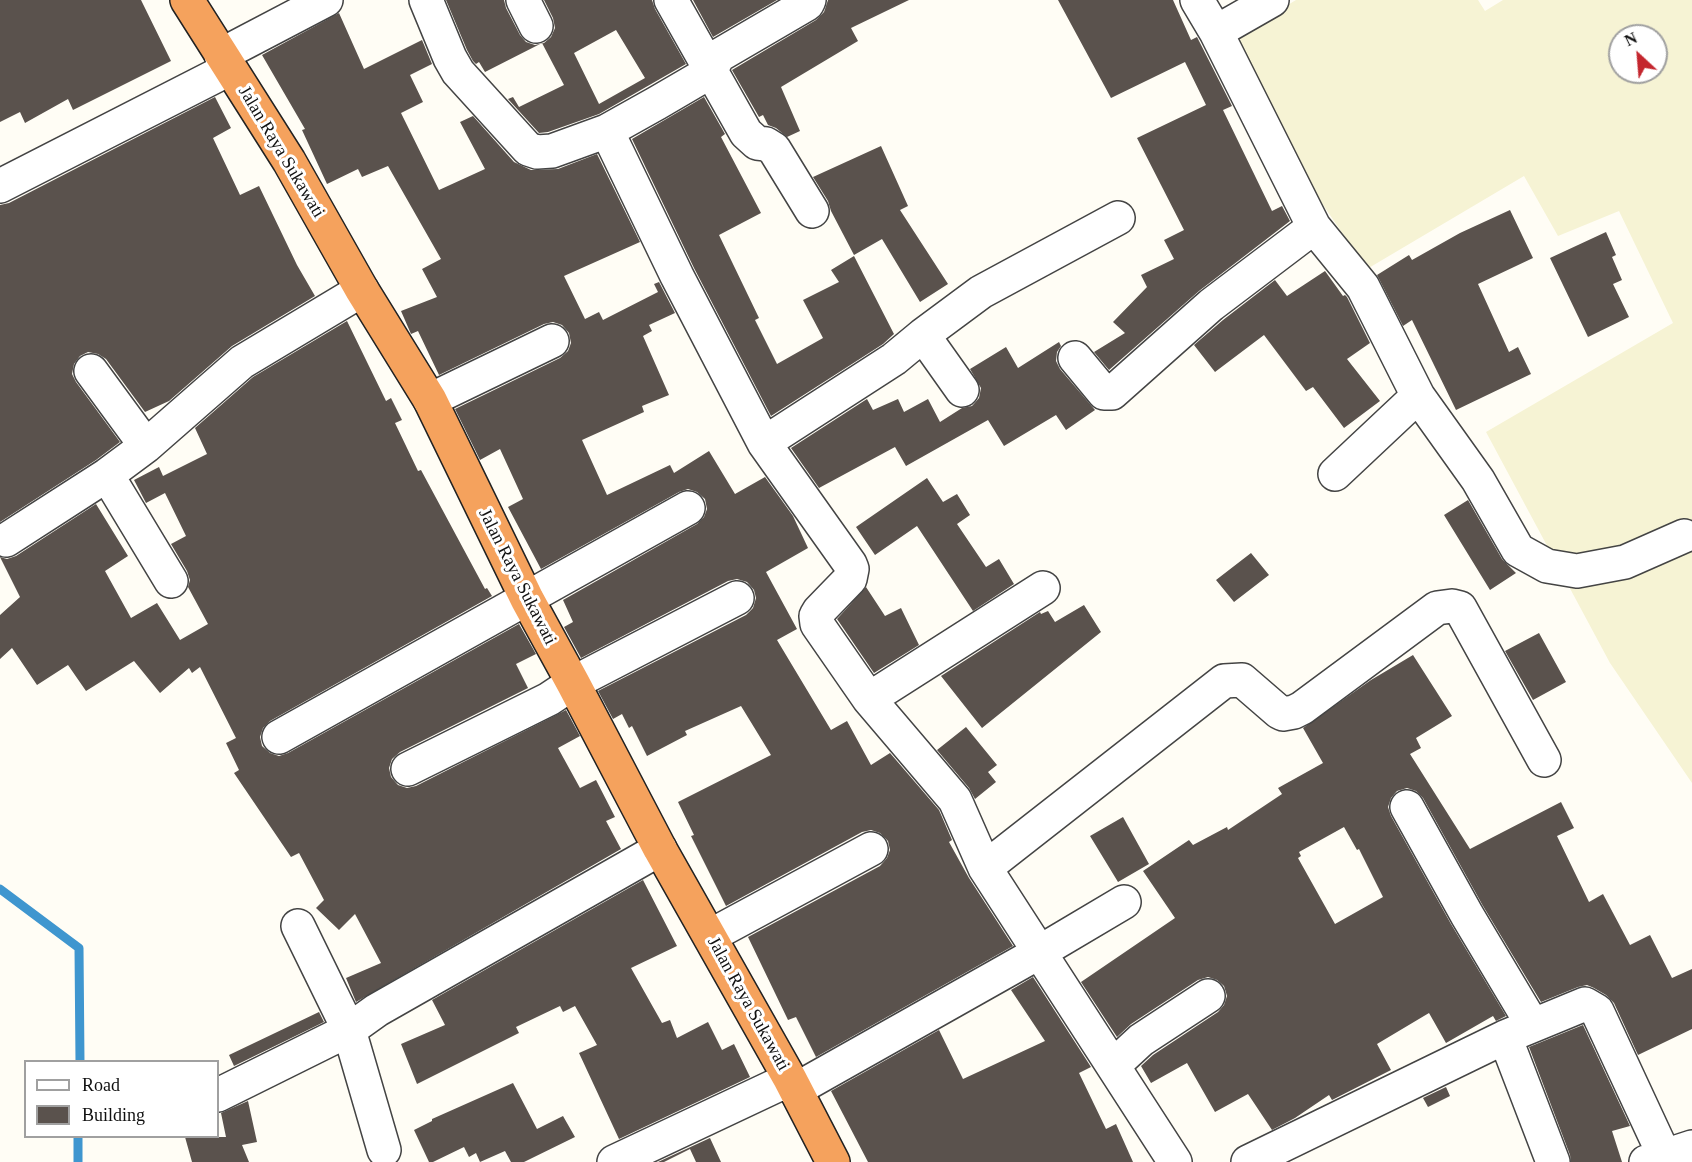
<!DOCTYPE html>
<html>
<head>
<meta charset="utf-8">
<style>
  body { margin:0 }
  #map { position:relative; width:1692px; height:1162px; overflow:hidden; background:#fffdf5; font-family:"Times New Roman",serif }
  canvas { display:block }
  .legend { position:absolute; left:24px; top:1060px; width:195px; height:78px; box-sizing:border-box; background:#fff; border:2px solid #a0a0a0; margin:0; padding:8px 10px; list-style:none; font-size:18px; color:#111 }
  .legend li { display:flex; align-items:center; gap:12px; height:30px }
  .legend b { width:30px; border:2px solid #a0a0a0 }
  .north { position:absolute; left:1608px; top:24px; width:60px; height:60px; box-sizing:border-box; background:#fff; border:2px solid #a0a0a0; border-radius:50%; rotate:334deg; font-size:16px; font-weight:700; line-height:24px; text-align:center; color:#111 }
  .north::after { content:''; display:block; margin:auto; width:21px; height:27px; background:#c4262e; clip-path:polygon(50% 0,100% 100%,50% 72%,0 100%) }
</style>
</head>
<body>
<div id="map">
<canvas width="1692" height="1162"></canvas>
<ul class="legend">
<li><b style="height:8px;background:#fff"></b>Road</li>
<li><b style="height:16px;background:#5a524d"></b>Building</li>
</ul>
<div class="north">N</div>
</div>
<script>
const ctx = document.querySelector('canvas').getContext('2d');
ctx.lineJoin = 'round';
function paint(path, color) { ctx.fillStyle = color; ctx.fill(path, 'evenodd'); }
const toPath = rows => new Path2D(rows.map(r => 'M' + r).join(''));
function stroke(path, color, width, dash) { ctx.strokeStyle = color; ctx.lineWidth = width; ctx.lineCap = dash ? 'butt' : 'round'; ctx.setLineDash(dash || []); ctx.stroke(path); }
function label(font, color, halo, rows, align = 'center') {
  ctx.font = font + ' "Times New Roman",serif'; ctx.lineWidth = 6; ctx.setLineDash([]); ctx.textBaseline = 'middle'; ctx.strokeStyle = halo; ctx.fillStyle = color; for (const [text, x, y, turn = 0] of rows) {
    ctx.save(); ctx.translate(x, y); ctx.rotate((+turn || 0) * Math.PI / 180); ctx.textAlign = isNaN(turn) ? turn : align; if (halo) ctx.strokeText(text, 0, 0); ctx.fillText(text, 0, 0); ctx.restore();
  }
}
paint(toPath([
  [1296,0,1478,0,1485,11,1503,0,1692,0,1692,783,1610,663,1486,432,1673,323,1619,211,1558,236,1524,176,1367,269,1310,186,1236,36],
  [1620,36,1656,36,1656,72,1620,72]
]), '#f6f3d4');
stroke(toPath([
  [0,889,79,948,80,1062],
  [78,1162,78,1136]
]), '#3f96cf', 9);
paint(toPath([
  [0,0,141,0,171,61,73,110,68,99,25,123,20,112,0,122],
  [446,0,504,0,506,8,520,35,526,42,535,45,544,43,551,37,555,28,553,18,544,0,652,0,655,9,686,64,599,114,548,132,539,133,508,99,513,97,519,107,564,85,542,43,485,72,479,62,476,64,473,61,467,50],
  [616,30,645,78,599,104,574,53],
  [693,0,777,0,713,37],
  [828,0,909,0,851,28,858,41,781,87,800,131,787,137,776,128,768,125,763,115,759,117,732,70,816,20,824,12],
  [1058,0,1173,0,1191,40,1197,37,1232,106,1223,110,1272,211,1282,206,1290,221,1199,291,1109,370,1094,352,1125,333,1113,322,1147,287,1141,275,1174,259,1164,240,1184,230,1137,138,1206,105,1185,62,1111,98],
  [339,13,364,69,422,40,432,64,410,75,423,102,401,113,439,190,485,169,460,122,473,116,514,162,531,170,558,169,597,154,640,242,564,276,585,319,599,312,603,320,658,292,654,284,659,282,675,313,649,325,652,331,643,336,669,395,642,406,644,412,582,440,607,495,670,465,674,473,709,451,735,494,765,477,793,516,808,548,766,572,797,629,777,640,831,730,847,721,871,765,890,753,939,810,952,840,949,842,969,878,1013,946,816,1057,796,1017,788,1020,748,937,880,866,887,858,890,850,888,841,880,833,871,830,862,832,726,906,691,836,694,835,678,802,771,755,741,706,685,731,687,735,647,756,632,726,629,728,622,714,613,719,598,691,746,615,753,608,756,598,754,590,747,582,737,579,728,581,581,658,564,627,573,622,563,600,697,524,704,517,707,509,705,499,697,492,688,489,679,492,541,569,508,507,523,499,500,449,480,460,455,409,560,358,568,351,571,343,569,333,562,325,553,322,544,324,439,375,418,331,411,334,401,311,437,297,422,269,441,259,388,166,362,177,358,169,327,184,302,130,305,129,262,55],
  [215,97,231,128,213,138,240,195,259,186,297,265,315,296,232,346,169,401,145,412,106,359,98,354,88,352,80,356,74,364,72,374,76,382,120,442,96,460,0,522,0,205,9,203],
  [704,97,725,134,721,137,761,213,719,235,759,318,755,320,777,364,823,338,803,300,839,282,831,270,854,256,894,334,883,344,771,416,694,268,632,139],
  [881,146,908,206,900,210,948,284,920,302,882,239,854,255,831,211,828,201,813,177],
  [1510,210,1533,258,1478,284,1509,352,1518,347,1531,374,1456,410,1412,320,1403,326,1377,275,1409,255,1412,260,1460,233],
  [1606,232,1616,255,1612,257,1622,280,1613,284,1629,317,1588,337,1550,258],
  [1325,271,1343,296,1345,295,1347,297,1370,343,1347,359,1380,401,1344,428,1313,387,1306,391,1264,335,1215,372,1194,345,1223,320,1275,280,1287,296],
  [347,321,386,401,391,398,402,420,395,423,418,471,421,470,485,589,487,588,492,596,270,721,263,728,260,737,262,746,270,753,279,756,288,753,519,624,536,654,516,664,528,688,400,752,392,759,389,768,391,777,398,785,407,788,416,786,566,710,580,736,558,748,580,788,596,780,615,817,606,821,621,849,356,1002,346,978,381,963,355,914,339,930,316,908,324,900,299,853,291,857,234,773,239,770,226,743,236,738,200,667,192,673,189,668,160,693,134,661,86,691,68,665,37,685,12,648,0,659,0,615,20,597,0,557,7,559,16,556,96,504,128,556,105,571,131,618,157,603,180,640,208,624,188,587,190,580,187,571,171,544,186,536,165,493,146,503,134,480,159,467,163,476,207,454,195,428,253,377],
  [1059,342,1061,346,1057,352,1056,361,1060,369,1095,410,1066,430,1056,415,1004,446,988,420,906,466,895,447,819,488,791,448,867,399,873,410,898,399,904,412,928,399,940,422,962,408,972,406,979,398,981,388,970,369,1006,347,1018,368],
  [927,478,943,502,957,494,970,515,957,524,986,567,999,559,1014,584,973,611,917,526,875,555,856,527],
  [1468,500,1502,559,1516,573,1490,590,1444,515],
  [1251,553,1269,575,1234,602,1216,580],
  [866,587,885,616,901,608,919,645,874,673,837,619],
  [1084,605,1101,632,982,728,941,676,1040,612,1041,614,1048,611,1055,622],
  [1539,633,1566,682,1533,700,1505,651],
  [1413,655,1452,716,1416,738,1421,748,1410,754,1470,849,1561,802,1574,828,1557,836,1589,902,1603,894,1630,945,1650,935,1672,978,1692,969,1692,1029,1638,1055,1614,1003,1606,995,1594,988,1587,985,1578,987,1541,1002,1483,906,1423,798,1416,791,1407,788,1397,791,1391,798,1388,807,1391,816,1451,924,1506,1016,1496,1021,1493,1016,1446,1043,1429,1013,1377,1044,1391,1070,1332,1100,1329,1095,1295,1118,1272,1130,1248,1094,1215,1112,1187,1063,1151,1083,1141,1066,1153,1055,1218,1012,1224,1005,1227,996,1224,986,1217,980,1208,977,1198,980,1131,1024,1117,1037,1081,982,1175,918,1143,871,1189,840,1193,845,1227,827,1228,830,1282,794,1278,788,1323,763,1303,728,1371,680],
  [1344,827,1357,850,1359,849,1383,897,1335,924,1298,858,1301,856,1299,852],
  [966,727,997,765,988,772,996,782,975,799,969,788,937,750],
  [1123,817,1149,864,1118,882,1090,836],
  [643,880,677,946,631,968,662,1023,670,1020,677,1038,708,1022,722,1050,734,1044,750,1077,619,1139,579,1053,597,1045,575,1006,563,1012,560,1006,516,1027,519,1033,417,1084,401,1044,445,1025,432,1000],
  [1033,977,1091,1067,1079,1073,1106,1129,1116,1124,1133,1162,868,1162,831,1091,939,1030,963,1079,1045,1041,1011,990],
  [319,1012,324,1022,234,1066,229,1055],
  [1583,1025,1630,1126,1612,1131,1622,1162,1571,1162,1570,1155,1529,1047],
  [513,1083,537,1129,563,1116,575,1137,524,1162,511,1162,505,1151,480,1162,476,1153,469,1157,464,1147,433,1162,429,1162,414,1130,432,1121,432,1119],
  [1446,1087,1450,1096,1428,1107,1423,1098],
  [248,1101,257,1142,242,1145,249,1162,192,1162,185,1137,226,1137,221,1113],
  [710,1138,721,1162,696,1162,690,1149,664,1162,658,1162]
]), '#5a524d');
const minor = toPath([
  [426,0,450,58,458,72,528,149,537,152,552,151,607,131,657,103,710,72,718,56,807,4,809,0],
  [523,0,536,26],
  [671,0,746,133,757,143,766,144,774,149,812,211],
  [1197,0,1216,32,1314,227,1363,287,1418,396,1478,480,1518,550,1547,566,1577,571,1625,562,1684,536],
  [1216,32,1272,0],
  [221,55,326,0],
  [607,131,677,276,764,443,850,564,852,569,850,579,819,611,816,616,817,624,869,699],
  [0,186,229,69],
  [923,335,962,390],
  [1075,358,1104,393,1112,393,1211,305,1314,227],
  [91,371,146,446],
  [430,400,552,341],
  [764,443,894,359,923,335,981,292,1118,218],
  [1335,474,1418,396],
  [107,475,171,581],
  [6,540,107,475,146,446,242,362,362,290],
  [1043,588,869,699,955,800,985,868,1175,1162],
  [279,737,688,508],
  [408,769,549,699,573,683,737,598],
  [1407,807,1467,915,1532,1024],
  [985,868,1224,681,1242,680,1279,712,1283,714,1294,712,1302,708,1437,608,1452,606,1460,608,1544,760],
  [298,926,349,1030,384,1150],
  [710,936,871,849],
  [1505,1037,1553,1162],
  [1114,1065,1141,1040,1208,996],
  [795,1090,1038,953,1124,902],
  [218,1095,349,1030,377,1010,660,849],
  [614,1162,790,1079],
  [1248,1162,1505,1037,1585,1004,1597,1011,1664,1155],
  [1646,1162,1692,1147]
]);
const highway = toPath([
  [187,0,289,161,362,290,430,400,527,599,573,683,660,849,790,1079,833,1162]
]);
stroke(minor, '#444', 36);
stroke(highway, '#222', 36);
stroke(minor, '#fff', 33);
stroke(highway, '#f5a25d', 33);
label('18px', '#111', '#fff', [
  ["Jalan Raya Sukawati",281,152,59],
  ["Jalan Raya Sukawati",517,577,63],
  ["Jalan Raya Sukawati",748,1004,61]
]);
</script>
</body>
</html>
